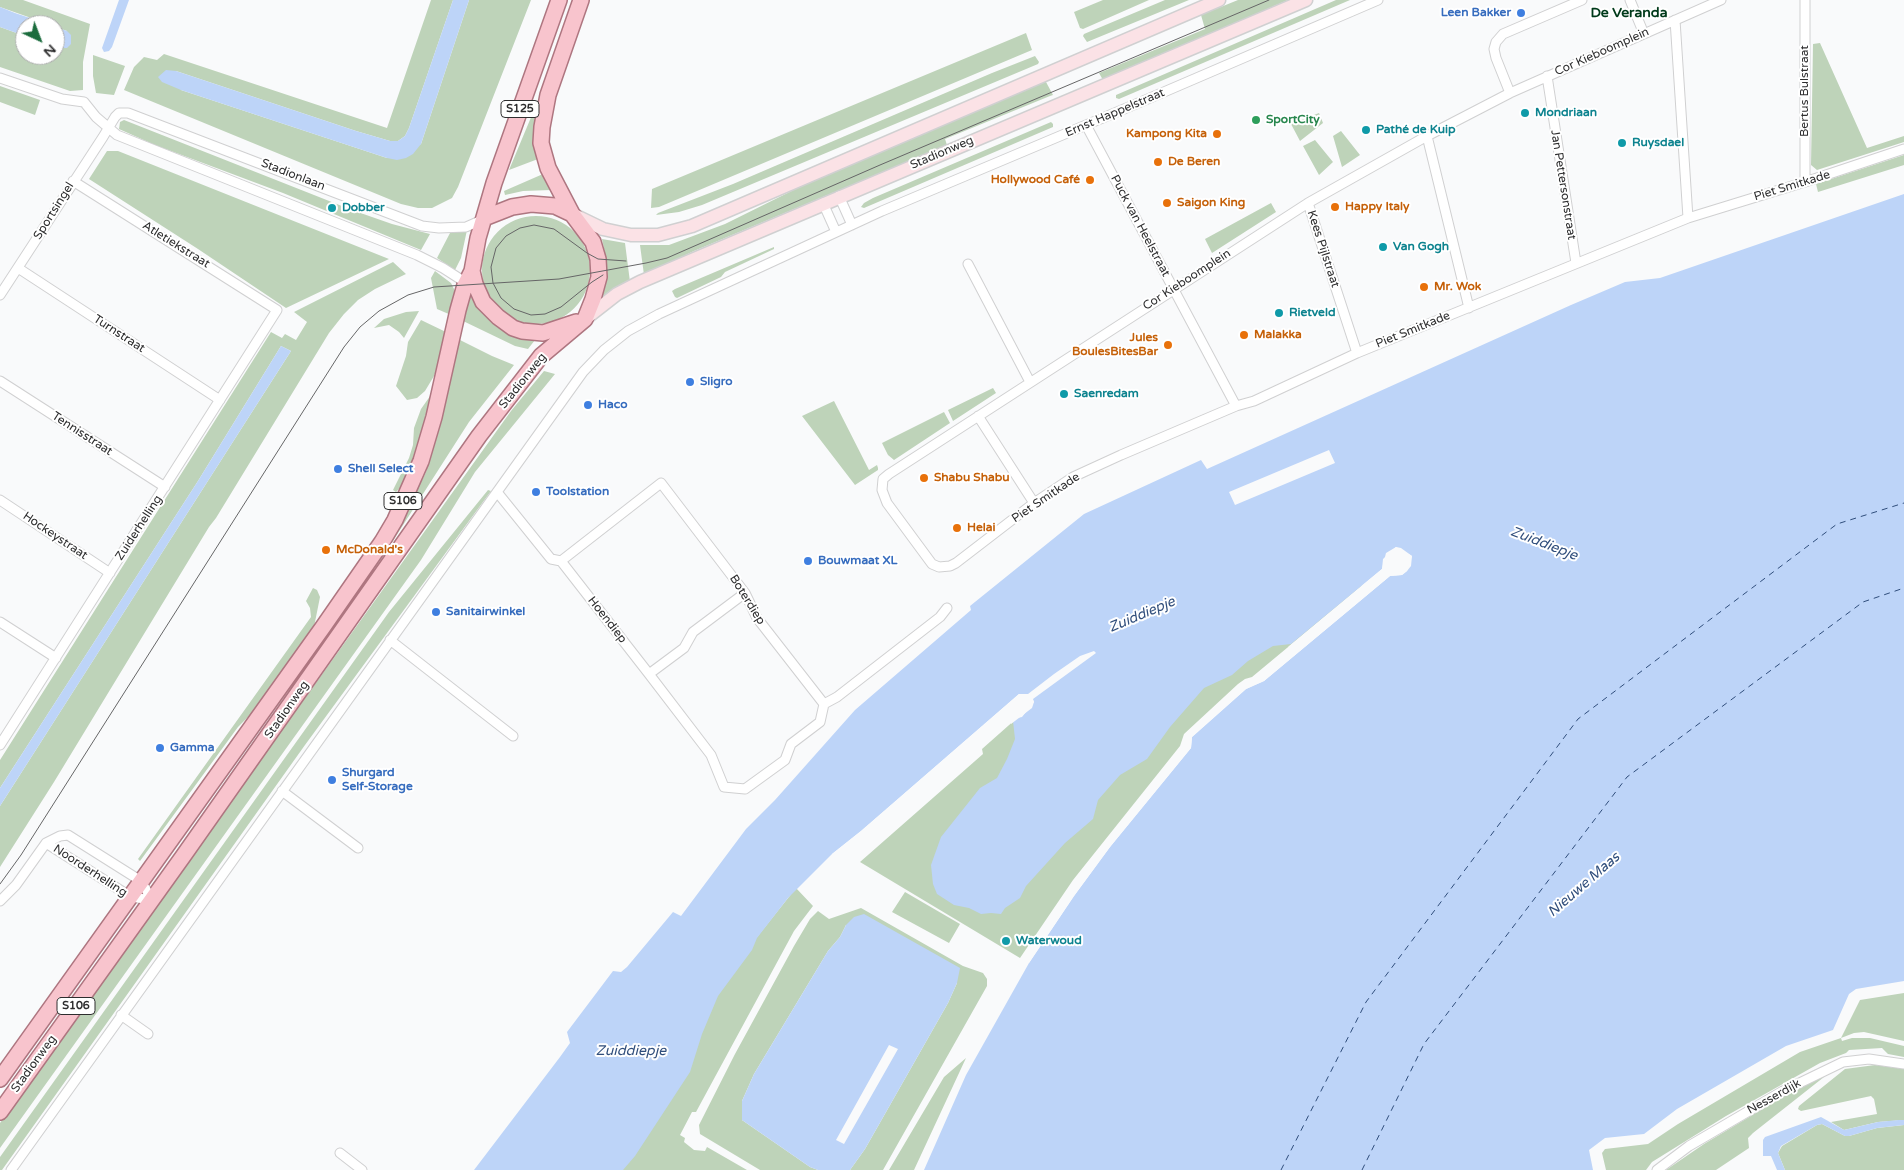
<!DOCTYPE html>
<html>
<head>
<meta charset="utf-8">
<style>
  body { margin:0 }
  #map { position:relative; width:1904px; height:1170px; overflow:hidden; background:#f9fafb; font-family:"Varela Round",sans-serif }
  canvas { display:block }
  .north { position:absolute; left:15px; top:15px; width:50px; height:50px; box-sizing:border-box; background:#fff; border:1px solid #ababac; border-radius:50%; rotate:137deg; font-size:14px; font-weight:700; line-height:20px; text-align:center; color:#2e2e2f }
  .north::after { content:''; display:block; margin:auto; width:18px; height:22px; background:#1b6c3d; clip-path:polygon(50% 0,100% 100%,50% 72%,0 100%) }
</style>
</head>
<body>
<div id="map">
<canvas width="1904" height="1170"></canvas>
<div class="north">N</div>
</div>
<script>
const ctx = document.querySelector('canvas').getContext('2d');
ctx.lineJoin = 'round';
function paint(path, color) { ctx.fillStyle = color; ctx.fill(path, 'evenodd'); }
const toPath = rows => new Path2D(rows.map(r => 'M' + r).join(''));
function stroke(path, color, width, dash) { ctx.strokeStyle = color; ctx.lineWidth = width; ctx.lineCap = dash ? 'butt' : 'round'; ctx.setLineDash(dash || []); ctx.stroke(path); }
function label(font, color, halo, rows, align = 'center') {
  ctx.font = font + ' "Varela Round",sans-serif'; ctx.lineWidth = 4; ctx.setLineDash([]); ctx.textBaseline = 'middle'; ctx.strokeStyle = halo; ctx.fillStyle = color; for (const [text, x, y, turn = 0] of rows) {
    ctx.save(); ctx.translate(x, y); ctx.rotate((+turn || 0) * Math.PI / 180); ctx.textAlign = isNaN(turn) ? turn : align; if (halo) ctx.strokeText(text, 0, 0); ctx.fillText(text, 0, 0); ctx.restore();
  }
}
paint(toPath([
  [0,0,23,0,90,24,83,62,83,90,70,91,0,67,0,27,25,36,25,55,55,55,55,46,62,48,67,31,55,27,55,25,51,25,0,7],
  [431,0,453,0,409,128,405,136,398,141,390,141,356,131,176,71,181,90,387,158,421,144,469,0,531,0,458,187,452,198,432,208,418,208,401,204,124,90,134,67,144,57,157,60,164,54,387,128],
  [1103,0,1149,0,1083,29,1080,28,1074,12],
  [1165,0,1189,0,1087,42,1083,36,1084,34],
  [1238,0,1288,0,1103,80,1099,73,1205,29,1201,15],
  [1336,0,1350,0,1119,99,1116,98,1116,95],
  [1026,33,1032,50,659,207,651,208,652,189],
  [1820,43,1867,148,1904,136,1904,142,1817,170,1811,165,1813,44],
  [93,55,125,66,114,95,96,93,93,76],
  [1035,56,1039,62,1038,64,702,205,679,212,656,215,658,213,733,184,992,73],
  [1044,81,1046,82,1053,95,1050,96,945,139,947,145,694,251,644,275,640,245,669,245,725,224,834,170],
  [0,86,40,100,35,115,0,102],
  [537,103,533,137,538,159,509,170],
  [1319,113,1323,123,1300,141,1291,124],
  [124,120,352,210,392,224,430,234,421,250,283,193,155,145,119,129,120,122],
  [1051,122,1053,124,1053,127,864,208,861,207,864,203,873,198],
  [1341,131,1360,155,1342,167,1333,136],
  [1315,140,1333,162,1319,175,1303,146],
  [107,151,118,151,389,259,286,308,198,249,89,179],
  [1904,155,1904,165,1818,192,1816,184],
  [543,174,551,190,523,191,505,195,504,191],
  [1271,203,1276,212,1212,253,1205,239],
  '482 270a54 54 0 1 1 108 0a54 54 0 1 1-108 0Z',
  [467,230,461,258,455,270,437,258,450,233],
  [602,239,625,243,630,282,599,301,607,263],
  [774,247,774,249,725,272,721,277,677,298,675,297,672,291,675,289],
  [393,262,406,274,375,289,358,300,344,314,329,333,216,518,209,527,54,782,0,867,0,806,291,351,281,346,198,481,0,788,0,760,271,332,282,338,285,334,296,340,307,322,294,312],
  [435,271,451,283,454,289,455,297,451,315,437,309,431,278],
  [468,293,483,313,497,327,516,337,535,340,528,349,515,346,461,320],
  [419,311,404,338,399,332,389,325,374,328,384,319,406,312],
  [421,320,448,333,442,357,434,376,425,391,417,398,407,400,396,386,406,356,408,342],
  [456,338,492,356,514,365,469,422,389,547,426,472,441,417],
  [544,371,555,374,475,472,421,560,0,1148,0,1123,511,411],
  [993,388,996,393,953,421,948,410],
  [435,389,423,443,405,483,396,492,393,490,409,458,413,445,414,428,421,409],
  [834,401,869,470,877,465,878,468,878,470,855,485,802,416],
  [944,412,950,423,894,460,888,455,882,443],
  [488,490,491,491,305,745,2,1170,0,1170,0,1157,389,612],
  [1364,584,1252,677,1245,679,1238,684,1184,734,1180,746,1073,880,1020,958,860,862,983,754,982,749,1017,718,1113,730],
  [313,588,317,590,320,597,314,627,259,706,238,727,140,861,138,859,311,617,310,608,306,601],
  [796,888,813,906,794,931,696,1112,692,1112,680,1135,685,1138,684,1142,694,1150,705,1151,707,1147,747,1170,597,1170,682,1031],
  [905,892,960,924,949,943,892,912],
  [861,908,963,966,983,973,987,979,987,986,883,1170,850,1170,865,1149,948,1003,957,983,846,925,840,937,828,951,754,1074,742,1101,742,1120,810,1167,818,1170,760,1170,700,1134,699,1125,735,1054,794,946,810,919,818,911,829,919],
  [1904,993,1904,1041,1864,1032,1854,1033,1841,1038,1842,1041,1852,1038,1870,1038,1904,1046,1904,1057,1888,1054,1882,1048,1849,1050,1846,1053,1820,1063,1726,1116,1652,1162,1646,1170,1606,1170,1602,1153,1605,1149,1648,1144,1678,1124,1800,1052,1841,1038,1860,1000],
  [966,1058,914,1170,889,1170,944,1077],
  [1875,1065,1904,1069,1904,1120,1878,1122,1844,1130,1831,1122,1877,1114,1874,1099,1871,1096,1801,1111,1798,1109,1799,1106,1845,1069],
  [1821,1074,1824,1074,1824,1077,1753,1133,1748,1138,1749,1148,1716,1170,1666,1170,1704,1144],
  [1822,1124,1845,1136,1849,1136,1877,1128,1904,1125,1904,1170,1785,1170,1778,1153,1782,1146,1817,1125]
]), '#bed3b9');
paint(toPath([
  [119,0,129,0,112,47,109,51,104,52,102,48],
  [453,0,469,0,421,144,413,154,406,158,397,160,387,158,181,90,162,82,158,77,166,70,176,71,356,131,390,141,398,141,405,136,409,128],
  [0,7,15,13,51,25,25,25,25,36,0,27],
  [55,27,67,31,71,35,71,44,67,48,62,48,55,46],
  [1904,194,1904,981,1856,989,1849,994,1833,1030,1786,1046,1677,1109,1644,1134,1605,1138,1589,1150,1593,1170,924,1170,966,1075,1029,963,1074,896,1110,847,1191,748,1192,737,1246,689,1264,681,1390,576,1402,575,1407,571,1412,556,1396,547,1383,559,1382,569,1291,644,1273,646,1248,661,1232,675,1204,688,1170,727,1147,759,1120,775,1098,800,1093,819,1065,843,1026,886,1020,898,1005,908,1001,914,991,913,981,914,969,908,954,905,937,894,933,884,931,865,941,837,980,788,997,778,1007,759,1015,739,1013,721,1017,718,1022,717,1034,702,1031,696,1026,694,1019,694,861,831,832,854,788,898,757,938,752,950,718,996,702,1034,690,1072,635,1156,623,1170,474,1170,560,1057,570,1043,567,1032,613,971,621,972,627,967,673,912,681,916,746,829,775,800,855,710,971,610,970,606,1084,514,1201,460,1207,469,1571,305,1625,282,1660,278],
  [281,346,291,351,0,806,0,788,198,481],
  [864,914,960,968,957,983,948,1003,865,1149,850,1170,818,1170,810,1167,742,1120,742,1101,754,1074,828,951,840,937,846,925,854,917],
  [1821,1117,1844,1130,1878,1122,1899,1120,1904,1120,1904,1125,1877,1128,1849,1136,1845,1136,1822,1124,1817,1125,1781,1146,1778,1153,1785,1170,1777,1170,1771,1156,1763,1156,1763,1140,1765,1137]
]), '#bdd4f8');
paint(toPath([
  [1329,450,1335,463,1235,505,1229,492],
  [1396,547,1401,548,1412,556,1411,566,1407,571,1402,575,1390,576,1264,681,1246,689,1192,737,1191,748,1110,847,1074,896,1029,963,1027,962,1072,894,1108,845,1189,747,1190,736,1245,687,1263,679,1388,574,1401,572,1406,569,1409,561,1409,557,1405,553,1397,550,1388,555,1383,571,1293,646,1288,647,1382,569,1386,553],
  [1094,651,1096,653,1033,699,1034,702,1032,708,1011,724,1011,720,1015,716,1021,714,1029,707,1031,702,1026,696,1020,697,863,832,835,855,832,854,861,831,1019,694,1028,694,1054,674,1080,656],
  [889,1045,898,1049,844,1144,836,1140]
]), '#f9fafb');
stroke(toPath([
  [1281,1170,1366,1002,1578,719,1837,524,1904,503],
  [1362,1170,1424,1044,1627,777,1863,602,1904,588]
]), '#304e7c', 1, [6, 5]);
const minor = toPath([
  [1630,0,1644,34],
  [1721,0,1510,93,1427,136,1308,203,889,474,883,479,882,490,887,503,932,564,939,567,950,566,956,563,1034,503,1073,477,1121,455,1236,406,1254,401,1357,353,1688,218,1805,182,1904,149],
  [1805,0,1805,182],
  [1675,20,1688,218],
  [1547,76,1576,263],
  [0,78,62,99,84,102,96,117,117,135,417,255,443,268,468,284],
  [1510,93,1496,58,1494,49,1496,42,1503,34,1582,0],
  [1086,125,1236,406],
  [1427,136,1469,308],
  [839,196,852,225],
  [823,203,836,232],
  [1308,203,1357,353],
  [968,264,1030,382],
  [18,268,220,400],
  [0,295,103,137,115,117,119,113,128,113,422,226,439,228,466,227,484,219],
  [0,381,165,487],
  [978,416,1034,503],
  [497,492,551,559,561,561,649,674,711,755,724,787,745,789,785,760,791,744,820,722,824,704,757,618,745,593,661,483,561,561],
  [0,500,110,573],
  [0,622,56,658],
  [390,640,513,736],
  [649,674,684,648,693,632,745,593],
  [824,704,837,697,940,617,947,608],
  [0,745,277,310,73,181],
  [282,791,358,848],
  [46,843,131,897,152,900],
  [0,901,16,885,46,843,60,836,68,835,141,881,152,900],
  [121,1015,148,1034],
  [340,1153,362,1170],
  [11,1170,583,372,604,350,628,331,659,314,882,211,1143,101,1378,0],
  [1657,1170,1689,1146,1783,1091,1843,1062,1869,1059,1904,1064]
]);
const secondary = toPath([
  [572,214,603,229,631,235,658,235,692,226,1219,0],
  [585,319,617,294,640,282,1306,0]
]);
const primary = toPath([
  [572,214,548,168,541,143,542,127,548,95,581,0],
  [472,271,475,284,483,302,498,317,513,328,522,331,543,333,576,322],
  [0,1079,323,627,382,542,395,520,421,461,434,417,458,310,465,285,472,271,478,238,494,183,559,0],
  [0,1112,184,855,479,436,541,356,585,319,593,299,599,277,598,259,593,242,572,214,555,206,531,204,512,207,484,218]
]);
stroke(minor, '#d0d0d1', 11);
stroke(secondary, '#d0d0d1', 15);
stroke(primary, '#ae7680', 18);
stroke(minor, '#fff', 9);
stroke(secondary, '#fbe2e6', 12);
stroke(primary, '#f8c4cd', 15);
stroke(toPath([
  [603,275,592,282,561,307,545,314,531,315,514,309,501,298,493,283,491,267,496,248,506,236,520,228,534,225,554,229,587,253,598,259,626,261],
  [0,884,21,855,344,347,360,327,379,311,408,295,434,287,559,279,646,263,667,258,880,165,1269,0]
]), '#666667', 1);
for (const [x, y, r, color] of [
  [1521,13,5,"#3f7fe0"],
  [1525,113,5,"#0f9aa8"],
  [1256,120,5,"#2e9e5b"],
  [1366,130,5,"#0f9aa8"],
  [1217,134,5,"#e8710a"],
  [1622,143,5,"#0f9aa8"],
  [1158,162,5,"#e8710a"],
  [1090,180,5,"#e8710a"],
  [1167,203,5,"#e8710a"],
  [1335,207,5,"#e8710a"],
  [332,208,5,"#0f9aa8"],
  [1383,247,5,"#0f9aa8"],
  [1424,287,5,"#e8710a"],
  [1279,313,5,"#0f9aa8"],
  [1244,335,5,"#e8710a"],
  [1168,345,5,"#e8710a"],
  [690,382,5,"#3f7fe0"],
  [1064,394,5,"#0f9aa8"],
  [588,405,5,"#3f7fe0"],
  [338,469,5,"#3f7fe0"],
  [924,478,5,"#e8710a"],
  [536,492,5,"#3f7fe0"],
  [957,528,5,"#e8710a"],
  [326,550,5,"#e8710a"],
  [808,561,5,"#3f7fe0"],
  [436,612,5,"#3f7fe0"],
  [160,748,5,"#3f7fe0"],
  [332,780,5,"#3f7fe0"],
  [1006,941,5,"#0f9aa8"]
]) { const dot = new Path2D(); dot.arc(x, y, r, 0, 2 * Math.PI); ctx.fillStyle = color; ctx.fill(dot); stroke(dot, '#fff', 2); }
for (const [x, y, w] of [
  [520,109,38],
  [403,501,38],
  [76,1006,38]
]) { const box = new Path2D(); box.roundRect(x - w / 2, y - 8.5, w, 17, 4); ctx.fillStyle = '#fff'; ctx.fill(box); stroke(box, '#2e2e2f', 1); }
label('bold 11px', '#2e2e2f', null, [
  ["S125",520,109],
  ["S106",403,501],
  ["S106",76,1006]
]);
label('bold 12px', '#366cbe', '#fff', [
  ["Leen Bakker",1511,13,"right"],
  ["Sligro",700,382],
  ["Haco",598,405],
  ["Shell Select",348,469],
  ["Toolstation",546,492],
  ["Bouwmaat XL",818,561],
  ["Sanitairwinkel",446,612],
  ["Gamma",170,748],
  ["Shurgard",342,773],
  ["Self-Storage",342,787]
], 'left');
label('12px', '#2e2e2f', '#fff', [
  ["Cor Kieboomplein",1602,52,-24],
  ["Bertus Bulstraat",1805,91,-90],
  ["Ernst Happelstraat",1115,113,-23],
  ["Stadionweg",942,153,-23],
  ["Stadionlaan",293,175,21],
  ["Jan Pettersonstraat",1563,185,81],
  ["Piet Smitkade",1792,186,-17],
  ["Sportsingel",54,211,-58],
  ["Puck van Heelstraat",1140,226,62],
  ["Atletiekstraat",176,245,32],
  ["Kees Pijlstraat",1323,249,72],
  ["Cor Kieboomplein",1187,280,-33],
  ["Piet Smitkade",1413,330,-22],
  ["Turnstraat",119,334,33],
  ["Stadionweg",523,381,-51],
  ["Tennisstraat",82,434,33],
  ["Piet Smitkade",1046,498,-34],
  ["Zuiderhelling",139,528,-57],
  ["Hockeystraat",55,536,34],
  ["Boterdiep",747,600,58],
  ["Hoendiep",607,620,52],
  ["Stadionweg",287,710,-55],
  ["Noorderhelling",90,871,33],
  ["Stadionweg",34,1064,-54],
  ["Nesserdijk",1774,1097,-29]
]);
label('bold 12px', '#0d838f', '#fff', [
  ["Mondriaan",1535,113],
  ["Pathé de Kuip",1376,130],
  ["Ruysdael",1632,143],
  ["Dobber",342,208],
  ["Van Gogh",1393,247],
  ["Rietveld",1289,313],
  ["Saenredam",1074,394],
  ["Waterwoud",1016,941]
], 'left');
label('bold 12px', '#27864d', '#fff', [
  ["SportCity",1266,120]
], 'left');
label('bold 12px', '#c56008', '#fff', [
  ["Kampong Kita",1207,134,"right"],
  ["De Beren",1168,162],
  ["Hollywood Café",1080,180,"right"],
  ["Saigon King",1177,203],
  ["Happy Italy",1345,207],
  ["Mr. Wok",1434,287],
  ["Malakka",1254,335],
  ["Jules",1158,338,"right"],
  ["BoulesBitesBar",1158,352,"right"],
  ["Shabu Shabu",934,478],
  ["Helai",967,528],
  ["McDonald's",336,550]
], 'left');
label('bold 14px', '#003a1a', '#fff', [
  ["De Veranda",1629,13]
]);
label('italic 14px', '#304e7c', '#fff', [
  ["Zuiddiepje",1544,544,21],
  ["Zuiddiepje",1142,615,-23],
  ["Nieuwe Maas",1584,885,-41],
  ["Zuiddiepje",631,1051]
]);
</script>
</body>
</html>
